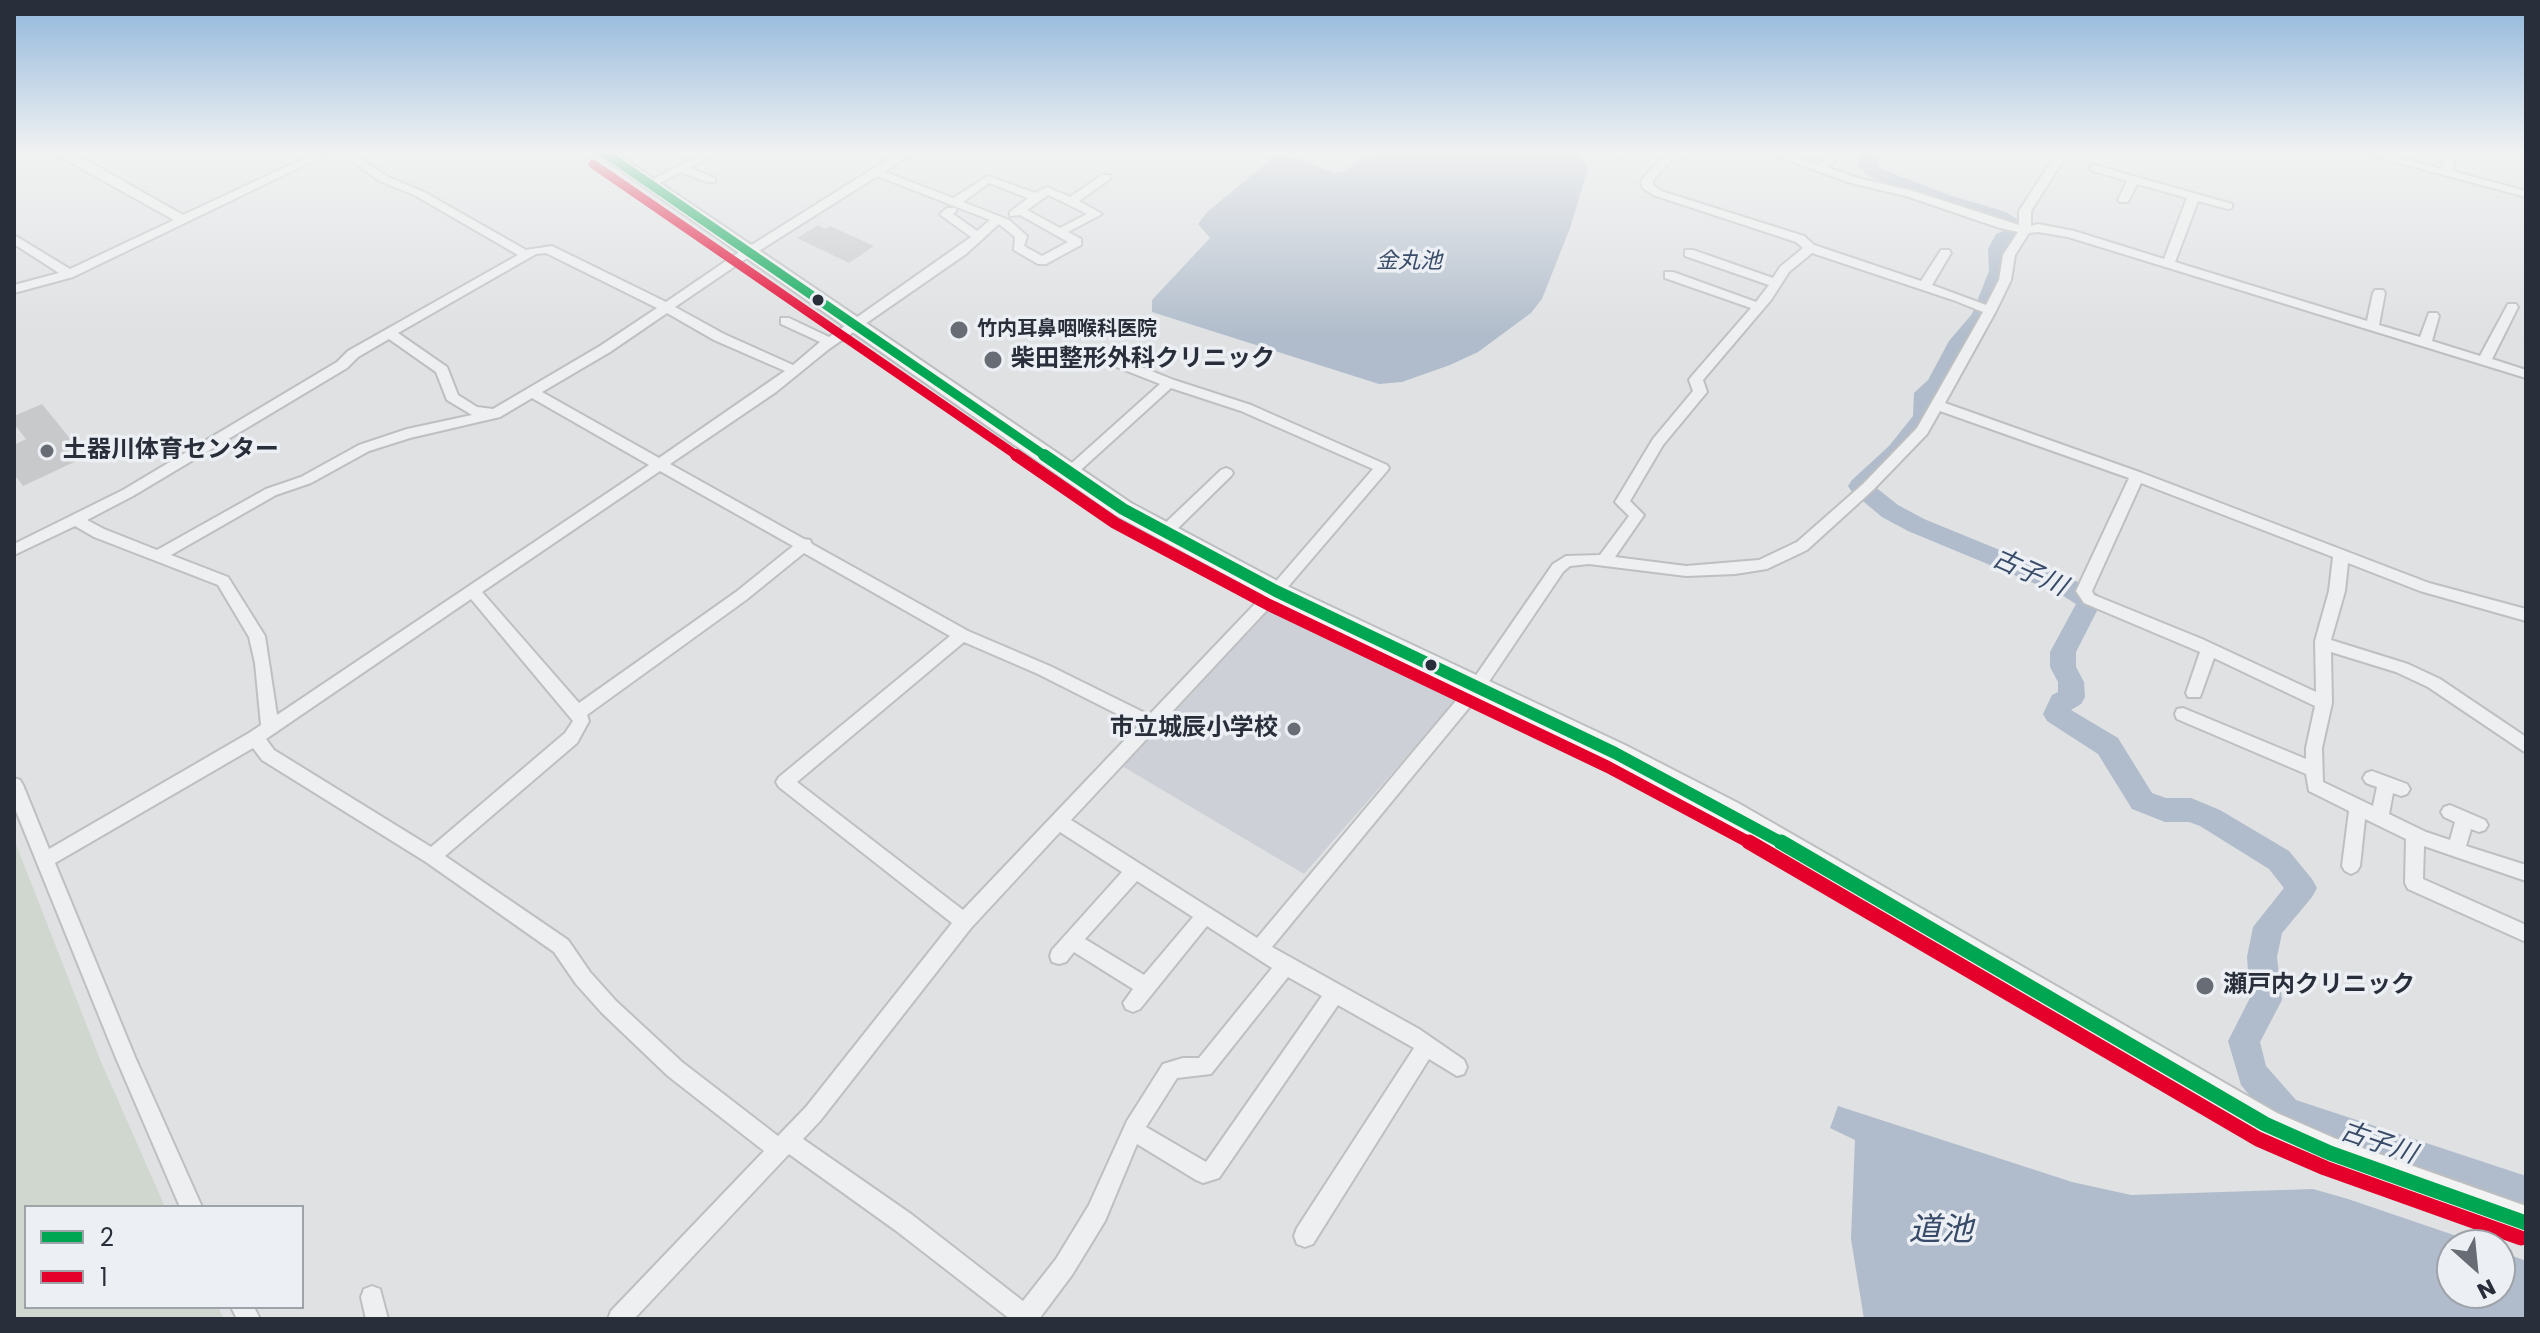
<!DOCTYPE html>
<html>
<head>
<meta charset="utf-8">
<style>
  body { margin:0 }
  #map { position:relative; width:2540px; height:1333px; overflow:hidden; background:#dfe1e3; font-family:Poppins,sans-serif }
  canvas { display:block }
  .frame { position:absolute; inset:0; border:16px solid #282e3a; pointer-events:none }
  .legend { position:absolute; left:24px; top:1205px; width:280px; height:104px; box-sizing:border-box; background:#eceff3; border:2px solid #9ea2a9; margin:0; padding:10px 14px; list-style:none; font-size:24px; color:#282e3a }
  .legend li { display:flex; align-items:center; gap:16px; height:40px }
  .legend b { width:40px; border:2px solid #9ea2a9 }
  .north { position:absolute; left:2436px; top:1229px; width:80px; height:80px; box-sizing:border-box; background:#eceff3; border:2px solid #9ea2a9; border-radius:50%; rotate:153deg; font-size:22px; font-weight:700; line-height:32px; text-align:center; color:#282e3a }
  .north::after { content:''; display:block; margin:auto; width:28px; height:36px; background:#686d75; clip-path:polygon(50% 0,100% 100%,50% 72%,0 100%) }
</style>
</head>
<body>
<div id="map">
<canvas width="2540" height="1333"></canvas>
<div class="frame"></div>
<ul class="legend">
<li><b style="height:10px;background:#00a651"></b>2</li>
<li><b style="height:10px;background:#e4002b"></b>1</li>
</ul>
<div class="north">N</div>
</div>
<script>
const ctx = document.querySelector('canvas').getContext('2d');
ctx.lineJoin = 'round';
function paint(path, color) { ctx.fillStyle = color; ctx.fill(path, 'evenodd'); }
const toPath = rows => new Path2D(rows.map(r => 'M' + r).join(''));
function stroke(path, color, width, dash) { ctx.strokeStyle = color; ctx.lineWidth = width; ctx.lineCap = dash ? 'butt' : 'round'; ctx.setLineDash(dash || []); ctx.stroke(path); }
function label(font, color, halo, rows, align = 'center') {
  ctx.font = font + ' Poppins,"Noto Sans JP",sans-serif'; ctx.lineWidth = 7; ctx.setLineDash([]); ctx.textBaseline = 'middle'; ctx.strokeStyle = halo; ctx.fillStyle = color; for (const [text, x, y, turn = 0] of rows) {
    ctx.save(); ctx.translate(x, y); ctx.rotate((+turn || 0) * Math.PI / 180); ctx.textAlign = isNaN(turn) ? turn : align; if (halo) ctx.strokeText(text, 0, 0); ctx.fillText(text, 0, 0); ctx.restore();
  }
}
paint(toPath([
  [1278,598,1463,692,1304,874,1122,766]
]), '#cdd0d6');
paint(toPath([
  [14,839,99,1057,165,1207,26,1207,26,1307,218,1307,224,1319,14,1319]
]), '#cfd7cf');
paint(toPath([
  [1375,151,1573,151,1583,159,1588,168,1570,228,1542,299,1531,313,1478,352,1450,365,1402,382,1379,384,1152,312,1152,300,1210,238,1198,224,1206,213,1275,156,1288,156,1335,173,1343,172],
  [1838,1106,2072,1182,2131,1195,2313,1189,2348,1199,2483,1245,2452,1245,2452,1293,2500,1293,2500,1251,2526,1261,2526,1319,1864,1319,1851,1239,1855,1140,1830,1128]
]), '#b0bccb');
paint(toPath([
  [1863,151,1881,151,1877,164,1884,170,1949,195,2006,212,2020,221,2025,233,2011,242,2008,249,2009,271,1991,316,1968,343,1945,389,1936,396,1935,417,1905,456,1874,486,1898,505,1924,519,2078,582,2099,595,2102,601,2076,652,2076,667,2084,682,2085,697,2081,704,2071,710,2118,738,2152,793,2166,798,2191,798,2220,810,2289,851,2312,879,2317,888,2312,897,2282,933,2277,957,2282,1000,2260,1042,2266,1066,2296,1100,2526,1176,2526,1210,2273,1124,2241,1085,2228,1041,2250,998,2247,957,2253,927,2284,888,2269,869,2200,826,2189,822,2165,822,2132,809,2098,754,2047,721,2043,714,2052,695,2058,692,2058,682,2050,667,2050,652,2076,604,2060,594,1908,531,1882,517,1852,492,1848,486,1852,480,1889,446,1913,416,1914,393,1928,380,1949,341,1972,314,1989,271,1988,249,1996,234,2005,230,1992,220,1935,203,1872,178,1858,166,1863,151]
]), '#b0bccb');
paint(toPath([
  [818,225,826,229,830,226,874,246,849,263,797,238],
  [42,404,85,457,23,486,14,474,14,445,26,439,14,424,14,416]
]), '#c7c9cb');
const minor = toPath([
  [50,151,63,151,95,165,183,215,320,151,334,151,73,277,14,293,14,285,59,273,14,244,14,235,70,269,174,220,50,151],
  [337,151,349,151,388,177,424,192,526,250,552,246,666,302,745,248,753,248,753,254,675,307,724,334,793,365,820,342,781,324,781,318,789,318,829,337,971,237,942,216,940,214,947,208,955,208,957,210,953,214,977,231,990,220,872,174,872,170,880,170,953,198,988,176,1035,193,1047,187,1070,197,1102,175,1110,175,1110,179,1079,201,1102,214,1068,232,1081,239,1081,245,1046,264,1038,264,1014,250,1015,237,999,224,966,254,829,349,776,392,670,464,804,539,810,540,812,544,968,631,1050,666,1149,715,1271,587,1373,469,1241,411,1171,388,1074,476,1064,476,1062,473,1064,470,1160,384,1104,362,1104,356,1114,356,1174,380,1251,405,1387,465,1389,468,1387,471,1281,595,1071,820,1257,938,1470,684,1553,564,1566,556,1600,555,1629,516,1615,502,1653,439,1693,391,1689,380,1691,377,1751,308,1665,278,1665,272,1673,272,1756,302,1769,285,1685,256,1685,250,1693,250,1773,278,1780,267,1803,248,1796,242,1653,195,1643,188,1641,181,1667,151,1679,151,1653,181,1653,185,1661,191,1804,236,1814,245,1921,281,1941,250,1949,250,1951,253,1932,285,1986,305,1999,280,2003,255,2018,232,2000,228,1906,196,1851,183,1768,153,1767,151,1781,151,1820,165,1832,151,1843,151,1829,168,1858,178,1913,191,2019,225,2019,211,2058,151,2069,151,2031,211,2031,226,2038,224,2074,231,2164,259,2187,198,2137,184,2128,202,2120,202,2118,200,2127,181,2090,170,2090,166,2094,165,2232,204,2232,208,2228,209,2198,201,2175,262,2367,321,2373,293,2375,290,2383,290,2385,293,2379,325,2420,337,2429,313,2437,313,2439,316,2432,341,2480,356,2508,304,2516,304,2518,307,2492,359,2526,370,2526,378,2068,237,2038,232,2029,233,2015,255,2011,280,1996,311,1945,403,2142,473,2429,583,2526,609,2526,621,2420,591,2348,563,2345,591,2331,640,2408,664,2440,679,2526,737,2526,753,2428,687,2396,672,2331,652,2332,703,2322,748,2323,782,2373,806,2377,787,2366,783,2363,778,2366,773,2372,771,2407,784,2410,789,2407,794,2401,796,2393,793,2389,814,2426,832,2450,840,2455,822,2444,817,2441,812,2444,807,2450,805,2485,820,2488,825,2485,830,2479,832,2471,829,2466,846,2526,865,2526,881,2424,846,2423,879,2526,925,2526,942,2408,889,2405,883,2406,839,2365,819,2360,866,2357,871,2351,874,2345,871,2342,866,2349,811,2309,791,2306,774,2177,719,2175,714,2177,709,2183,708,2306,759,2306,748,2315,706,2214,658,2200,697,2188,697,2186,693,2200,652,2084,603,2076,591,2129,478,1940,411,1927,434,1873,490,1807,550,1767,569,1735,574,1686,576,1589,564,1570,566,1563,572,1482,692,1272,947,1419,1029,1464,1060,1467,1067,1464,1074,1457,1076,1429,1059,1313,1244,1305,1247,1297,1244,1294,1236,1297,1228,1414,1048,1338,1005,1219,1178,1203,1183,1196,1180,1137,1144,1105,1221,1072,1275,1039,1319,1010,1319,895,1230,789,1154,634,1319,608,1319,611,1311,764,1151,668,1076,602,1013,576,984,554,952,426,862,262,760,253,748,55,863,135,1057,202,1207,180,1207,116,1058,14,806,14,778,20,780,23,785,49,849,249,733,261,725,255,663,249,637,218,585,94,537,75,526,14,555,14,544,123,490,337,362,348,351,518,255,416,196,380,181,337,151],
  [989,183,1028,198,1010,212,1010,216,1020,215,1068,242,1042,256,1024,246,1027,236,1009,220,963,202,989,183],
  [1048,195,1067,204,1087,214,1060,228,1027,210,1048,195],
  [546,253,657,308,600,346,493,409,477,407,458,395,447,367,398,333,536,254,546,253],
  [1812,253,1953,300,1983,312,1917,428,1863,484,1797,542,1759,560,1686,566,1615,557,1644,515,1630,501,1663,445,1707,392,1703,380,1771,300,1789,272,1812,253],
  [667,313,714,340,785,371,659,458,542,392,610,352,667,313],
  [389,339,436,372,447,400,472,415,407,429,359,445,301,477,266,489,157,550,104,529,87,520,133,496,347,368,358,357,389,339],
  [532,398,649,465,277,715,265,636,228,577,171,555,276,495,311,483,369,451,410,438,500,417,532,398],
  [660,471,793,546,736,592,579,703,482,592,660,471],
  [2141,483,2333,557,2329,591,2315,641,2316,692,2202,639,2094,595,2092,591,2141,483],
  [804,553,950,636,779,777,776,782,779,787,952,923,806,1107,778,1136,682,1062,616,1001,590,972,568,940,445,856,577,743,589,721,587,715,746,600,804,553],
  [471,599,573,721,565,733,431,847,274,750,266,739,471,599],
  [964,642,1038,674,1139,725,963,910,797,782,964,642],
  [1060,832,1122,872,1052,950,1050,956,1052,962,1059,964,1066,962,1074,952,1133,989,1123,1003,1126,1009,1133,1012,1140,1009,1207,926,1272,968,1199,1058,1183,1058,1163,1064,1127,1121,1089,1205,1056,1259,1023,1301,911,1214,803,1139,820,1121,971,928,1060,832],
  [1137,881,1193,917,1144,975,1085,939,1137,881],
  [1288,977,1322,996,1206,1162,1146,1127,1177,1078,1211,1074,1288,977],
  [706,151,720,151,690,168,715,178,715,182,707,182,681,172,654,186,644,184,706,151],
  [1603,151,1615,151,1608,155,1604,154,1603,151],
  [2355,151,2372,151,2442,169,2446,151,2456,151,2452,171,2526,191,2526,197,2355,151],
  [1226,468,1231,470,1233,473,1231,476,1170,536,1160,536,1158,532,1160,528,1221,470,1226,468],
  [372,1286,380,1289,388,1319,366,1319,361,1297,364,1289,372,1286],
  [231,1307,254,1307,260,1319,237,1319,231,1307]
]);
const tertiary = toPath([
  [901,151,917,151,754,254,749,255,742,251,901,151]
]);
const primary = toPath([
  [593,151,613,151,1131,503,1285,585,1625,745,1738,803,2277,1113,2334,1138,2526,1206,2526,1240,2330,1170,2253,1135,1718,819,1605,761,1267,597,1115,515,593,151]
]);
stroke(minor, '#bdbfc1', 4);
stroke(tertiary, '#bdbfc1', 4);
stroke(primary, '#bcbec0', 4);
paint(minor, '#eeeff0');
paint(tertiary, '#eeeff0');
paint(primary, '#f3f3f4');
stroke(toPath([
  [602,151,1047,457]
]), '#00a651', 9);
stroke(toPath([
  [1044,455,1123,509,1276,591,1615,753,1784,844]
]), '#00a651', 12);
stroke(toPath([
  [1781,842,2265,1124,2330,1153,2526,1223]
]), '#00a651', 15);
stroke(toPath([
  [593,164,1019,457]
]), '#e4002b', 9);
stroke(toPath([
  [1016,455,1115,523,1269,605,1608,767,1752,844]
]), '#e4002b', 12);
stroke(toPath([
  [1749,842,2258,1139,2325,1168,2521,1238]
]), '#e4002b', 15);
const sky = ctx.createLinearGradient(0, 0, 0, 337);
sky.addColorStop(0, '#91b7dc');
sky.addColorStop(0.45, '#f1f2f2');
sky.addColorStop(1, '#f1f2f200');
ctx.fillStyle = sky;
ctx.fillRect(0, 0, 2540, 337);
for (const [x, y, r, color] of [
  [818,300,7,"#282e3a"],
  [959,330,10,"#686d75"],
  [993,360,10,"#686d75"],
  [47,451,8,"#686d75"],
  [1431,665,7,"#282e3a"],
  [1294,729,8,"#686d75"],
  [2205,986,10,"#686d75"]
]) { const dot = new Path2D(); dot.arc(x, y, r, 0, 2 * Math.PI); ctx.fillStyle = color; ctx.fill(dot); stroke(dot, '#eceff3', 3); }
label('bold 20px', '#282e3a', '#eceff3', [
  ["竹内耳鼻咽喉科医院",977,330]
], 'left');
label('italic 22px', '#384b68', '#eceff3', [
  ["金丸池",1409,262]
]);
label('bold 24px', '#282e3a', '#eceff3', [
  ["柴田整形外科クリニック",1011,360],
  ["土器川体育センター",63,451],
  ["市立城辰小学校",1278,729,"right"],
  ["瀬戸内クリニック",2223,986]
], 'left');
label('italic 26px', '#384b68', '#eceff3', [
  ["古子川",2029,574,24],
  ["古子川",2378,1144,19]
]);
label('italic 32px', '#384b68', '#eceff3', [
  ["道池",1941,1232]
]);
</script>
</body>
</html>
